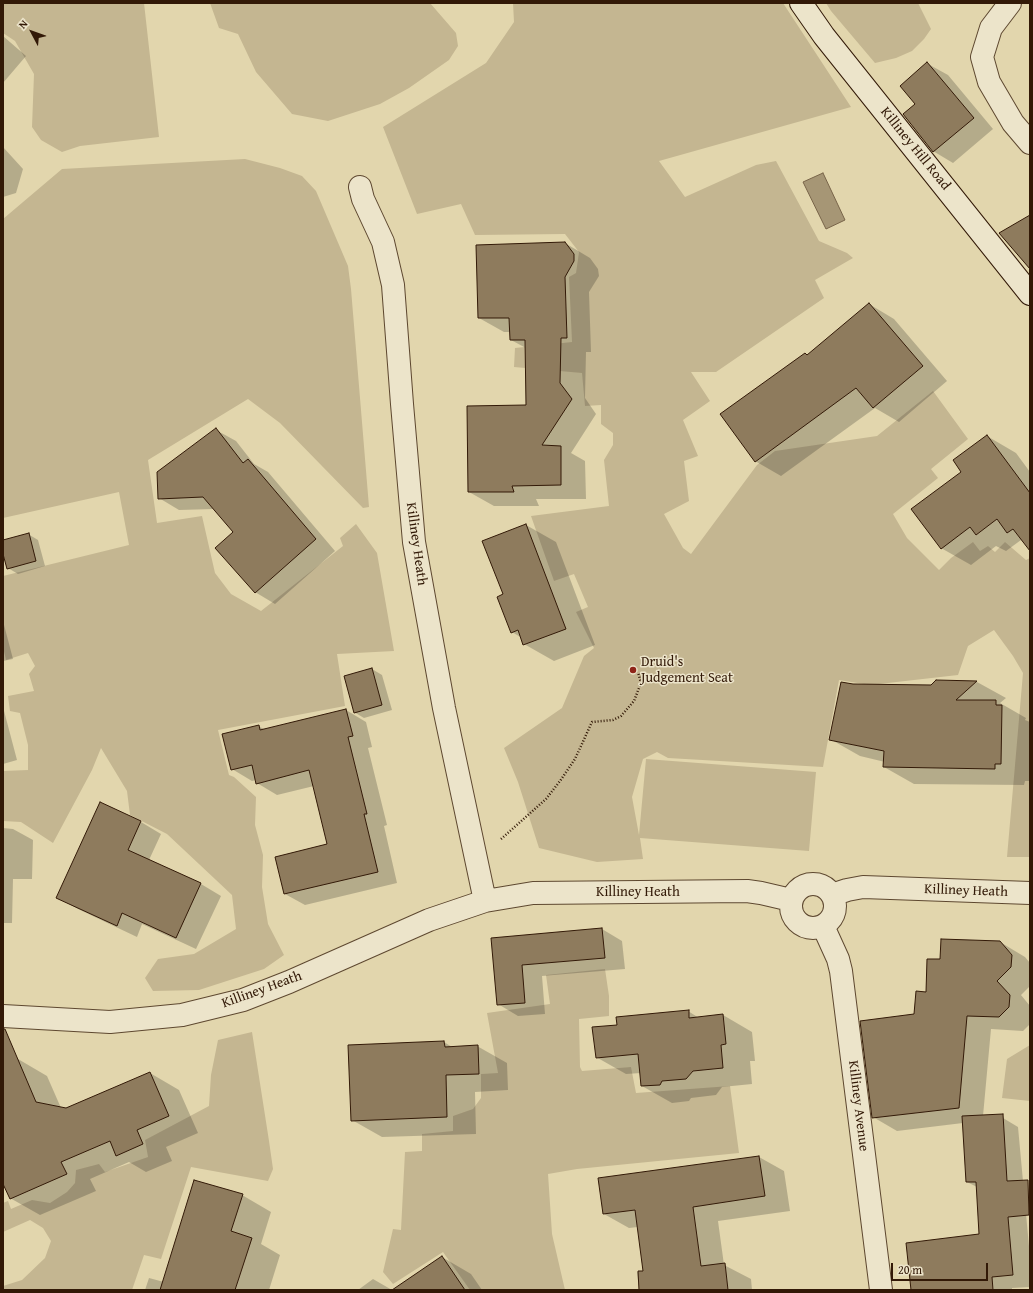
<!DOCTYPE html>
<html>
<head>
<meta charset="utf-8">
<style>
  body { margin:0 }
  #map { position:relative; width:1033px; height:1293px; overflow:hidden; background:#e2d6ad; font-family:"Gentium Book Plus",serif }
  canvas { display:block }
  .frame { position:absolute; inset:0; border:4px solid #321907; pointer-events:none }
  .north { position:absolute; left:12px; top:12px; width:40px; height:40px; -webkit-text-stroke:3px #ece4ca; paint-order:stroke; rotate:311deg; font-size:11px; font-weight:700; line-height:16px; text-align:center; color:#321907 }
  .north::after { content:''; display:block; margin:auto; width:14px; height:18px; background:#321907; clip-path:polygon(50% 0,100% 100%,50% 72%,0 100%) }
  .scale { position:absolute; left:891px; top:1263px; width:97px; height:18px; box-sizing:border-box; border:2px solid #321907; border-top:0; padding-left:5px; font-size:12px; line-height:14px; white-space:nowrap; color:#321907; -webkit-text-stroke:3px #ece4ca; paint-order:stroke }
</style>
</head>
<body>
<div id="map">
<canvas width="1033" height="1293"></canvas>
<div class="frame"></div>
<div class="north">N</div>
<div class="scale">20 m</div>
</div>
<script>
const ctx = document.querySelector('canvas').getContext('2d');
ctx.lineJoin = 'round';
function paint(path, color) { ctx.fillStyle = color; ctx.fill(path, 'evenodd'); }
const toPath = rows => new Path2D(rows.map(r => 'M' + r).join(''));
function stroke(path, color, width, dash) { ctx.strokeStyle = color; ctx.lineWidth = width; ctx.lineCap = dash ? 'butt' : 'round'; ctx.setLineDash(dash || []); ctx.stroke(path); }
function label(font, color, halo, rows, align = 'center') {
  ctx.font = font + ' "Gentium Book Plus",serif'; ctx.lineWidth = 3; ctx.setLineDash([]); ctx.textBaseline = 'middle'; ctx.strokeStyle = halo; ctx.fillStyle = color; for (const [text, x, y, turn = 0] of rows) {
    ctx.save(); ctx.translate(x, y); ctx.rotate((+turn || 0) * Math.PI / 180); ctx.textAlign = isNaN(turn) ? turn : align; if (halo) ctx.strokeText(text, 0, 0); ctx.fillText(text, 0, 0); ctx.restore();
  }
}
paint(toPath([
  [3,3,144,3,159,137,80,146,62,152,41,140,32,127,34,74,15,41,3,33],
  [210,3,430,3,456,33,458,46,449,60,409,88,380,104,328,121,292,114,256,72,238,34,219,28],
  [513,3,783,3,851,107,659,161,685,197,756,165,776,161,819,241,847,253,853,258,815,280,824,298,716,372,691,372,710,401,683,420,698,456,684,461,689,501,664,514,683,548,691,554,757,465,775,451,877,436,933,391,968,439,931,469,938,478,893,514,907,538,939,570,951,558,973,542,980,551,988,546,995,552,1005,542,1026,560,1030,558,1030,857,1007,857,1023,673,1013,656,994,630,968,646,958,675,870,685,839,680,823,767,668,758,657,752,643,759,632,797,639,835,646,759,816,772,809,851,640,838,643,859,597,862,539,848,518,782,504,748,562,708,584,656,594,648,576,612,588,607,574,574,554,581,531,516,609,506,604,460,613,445,613,433,601,424,601,405,585,406,582,373,514,367,515,348,572,342,569,277,576,273,579,252,565,234,475,235,461,204,417,214,383,127,486,63,514,22],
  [826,3,918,3,931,29,924,39,912,51,896,58,875,63,831,11],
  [245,159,280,168,302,176,316,191,348,266,351,289,369,507,363,508,280,423,248,399,148,460,157,523,202,516,215,573,231,594,261,611,343,546,340,538,356,524,377,553,394,651,337,654,345,706,218,730,229,775,234,777,256,797,255,825,263,855,262,887,268,924,284,955,264,969,199,990,153,991,145,978,158,959,194,954,236,929,232,895,167,834,130,815,127,791,101,748,92,770,53,843,21,822,3,821,3,771,28,770,28,745,20,713,10,711,8,696,34,691,29,674,35,666,28,653,6,660,3,647,3,576,129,545,119,492,3,518,3,219,62,169],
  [605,969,609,996,609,1016,579,1019,580,1067,582,1071,631,1067,636,1093,730,1086,739,1153,577,1169,548,1174,552,1234,565,1290,470,1290,443,1252,393,1284,383,1272,393,1229,401,1230,405,1152,422,1151,422,1134,453,1131,453,1116,473,1109,481,1098,481,1074,498,1073,487,1013,550,1004,546,975],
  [252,1032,269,1141,273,1169,268,1181,191,1167,161,1259,144,1255,132,1290,3,1290,3,1286,22,1280,45,1258,51,1241,43,1228,30,1220,3,1232,3,1203,8,1201,11,1209,32,1200,50,1203,67,1192,75,1183,76,1170,99,1164,105,1172,148,1157,145,1140,209,1106,211,1075,218,1040],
  [1030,1045,1030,1101,1002,1098,1007,1059]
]), '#c4b691');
const water = toPath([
  [823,173,845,220,826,229,803,182,823,173]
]);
paint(water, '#a69675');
stroke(water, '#786449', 1);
paint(toPath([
  [3,36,26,56,3,83],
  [928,64,948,75,993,129,953,163,933,151,916,104],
  [3,147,23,169,16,193,3,197],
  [565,243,590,258,598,269,599,276,589,292,591,352,586,352,585,398,596,414,571,453,585,461,586,499,536,499,539,506,494,506,469,492,527,406,526,348,511,340,511,332,504,332,479,318],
  [869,304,894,319,947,381,899,422,875,408,781,476,755,461,808,356],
  [216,430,236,441,254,464,268,472,335,551,275,604,255,592,235,532,214,509,179,510,159,498],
  [987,436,1016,453,1030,472,1030,545,1021,540,1006,551,996,546,971,565,941,548,963,472],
  [526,525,556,542,595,645,554,661,524,644,522,638,512,632,504,595],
  [28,534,38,540,45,566,18,574,8,568,3,550,3,541],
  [3,621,13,659,3,661],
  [372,669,382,675,392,710,364,718,354,712,345,676],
  [936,681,977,682,1006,698,1000,703,1026,718,1025,720,1030,722,1030,781,1025,781,1024,785,914,784,884,767,885,762,860,756,830,739,852,685,931,686],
  [3,707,17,760,3,764],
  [346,710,366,722,372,747,368,748,387,825,384,826,397,883,305,905,285,894,329,845,314,786,277,795,257,783,256,780,252,781,232,769,258,726,266,730],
  [101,804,141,822,161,834,149,860,201,884,221,896,196,949,142,924,137,937,78,909,58,898],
  [3,828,13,829,33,840,32,879,13,879,12,923,3,923],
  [602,929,622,941,625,969,542,976,545,1014,518,1016,498,1004,492,939],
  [1000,942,1025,957,1030,963,1030,986,1021,995,1030,1006,1030,1024,1023,1031,991,1029,983,1116,998,1115,1018,1127,1030,1257,1030,1287,1012,1288,1012,1290,912,1290,981,1235,977,1187,967,1182,963,1123,897,1131,873,1117,915,1015,927,993,941,960],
  [688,1011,699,1018,723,1015,752,1032,755,1061,750,1061,752,1084,722,1087,716,1095,691,1098,689,1101,672,1103,642,1086,641,1073,626,1074,596,1057,618,1026],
  [444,1042,452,1047,477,1046,507,1063,508,1090,475,1092,476,1134,382,1137,352,1120],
  [18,1059,47,1076,61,1108,66,1110,150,1073,179,1090,198,1133,166,1147,172,1161,146,1172,129,1162,90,1179,96,1191,40,1215,10,1198,3,1181,3,1065],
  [759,1157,784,1171,790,1211,718,1221,724,1265,751,1279,752,1290,639,1290,637,1272,644,1272,638,1227,629,1228,604,1214],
  [242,1195,271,1212,261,1244,280,1255,269,1290,145,1290,149,1278,164,1282],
  [442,1257,471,1274,482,1290,394,1290],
  [373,1279,392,1290,358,1290]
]), '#0003');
const building = toPath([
  [927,62,974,118,933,152,903,114,915,104,900,86,927,62],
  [1030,215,1030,269,999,233,1030,215],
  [565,242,574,254,574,261,565,277,567,338,561,338,560,383,572,399,542,445,561,446,561,485,512,486,514,492,468,492,467,406,526,405,525,340,510,340,509,318,478,318,476,245,565,242],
  [869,303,923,366,873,408,856,388,755,462,720,414,805,353,807,355,869,303],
  [216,428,243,463,248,459,316,539,255,593,215,548,233,532,203,497,158,499,157,472,216,428],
  [987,435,1030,493,1030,551,1013,529,1007,533,997,519,976,535,970,527,941,549,911,509,961,472,953,460,987,435],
  [526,524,566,629,523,645,518,630,511,633,497,597,503,594,482,541,526,524],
  [29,533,36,561,7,569,3,554,3,540,29,533],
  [372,668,382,705,354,713,344,676,372,668],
  [936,680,977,681,956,700,996,700,996,705,1002,705,1001,764,995,764,995,769,883,767,884,751,829,740,841,682,853,684,931,685,936,680],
  [346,709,353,736,348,737,367,814,364,814,378,872,284,894,275,857,327,844,309,770,256,784,252,765,231,770,222,734,259,725,260,730,346,709],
  [100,802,141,821,128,850,201,883,176,938,122,913,117,926,56,898,100,802],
  [602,928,605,958,522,965,525,1003,497,1005,491,938,602,928],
  [941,939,1000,941,1012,955,1011,967,997,981,1010,995,1009,1007,999,1017,967,1016,959,1108,872,1118,860,1021,914,1014,916,991,926,992,927,959,940,959,941,939],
  [689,1010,689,1018,723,1014,726,1044,721,1045,723,1068,693,1071,686,1079,662,1081,660,1085,641,1086,638,1054,596,1058,592,1027,617,1025,616,1017,689,1010],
  [3,1029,5,1029,36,1102,66,1108,150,1072,169,1116,137,1130,143,1144,116,1156,110,1141,61,1162,67,1174,10,1199,3,1184,3,1029],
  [444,1041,445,1047,478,1045,479,1074,446,1075,447,1117,351,1121,348,1045,444,1041],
  [1003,1114,1007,1181,1028,1180,1029,1215,1008,1217,1013,1275,992,1277,993,1290,911,1290,906,1243,979,1234,976,1182,966,1182,962,1116,1003,1114],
  [759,1156,765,1196,693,1207,701,1266,725,1263,728,1290,639,1290,638,1271,643,1271,635,1210,603,1214,598,1178,759,1156],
  [194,1180,243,1194,231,1231,252,1238,235,1290,160,1290,194,1180],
  [442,1256,465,1290,392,1290,442,1256]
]);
paint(building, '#8e7b5d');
stroke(building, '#321907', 1);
const street = toPath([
  [1010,3,991,28,982,57,989,82,1013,123,1030,143],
  [360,187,363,199,383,242,393,285,402,404,414,542,444,708,485,901],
  '791 906a22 22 0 1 1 44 0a22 22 0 1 1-44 0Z',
  [832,895,847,890,863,887,1030,893],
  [823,926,838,959,841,971,881,1290],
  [3,1016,110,1022,182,1015,243,1000,289,982,429,920,485,901,533,893,747,891,761,893,791,900]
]);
const secondary = toPath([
  [801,3,824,36,1030,294]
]);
stroke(street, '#5e4830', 24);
stroke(secondary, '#321907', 24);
stroke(toPath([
  [501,839,546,799,560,781,575,759,592,722,613,720,621,716,634,701,641,683,638,672]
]), '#321907', 2.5, [1, 2]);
stroke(street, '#ece4ca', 22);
stroke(secondary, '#ece4ca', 22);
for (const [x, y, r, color] of [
  [633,670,4,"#8f2418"]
]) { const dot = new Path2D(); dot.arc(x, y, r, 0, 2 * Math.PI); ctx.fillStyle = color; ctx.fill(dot); stroke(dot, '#ece4ca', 1.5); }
label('14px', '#321907', '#ece4ca', [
  ["Killiney Hill Road",915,149,51],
  ["Killiney Heath",416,544,82],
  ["Killiney Heath",966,891,2],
  ["Killiney Heath",638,892],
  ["Killiney Heath",262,990,-20],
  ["Killiney Avenue",858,1106,83]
]);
label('14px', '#321907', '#ece4ca', [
  ["Druid's",641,662],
  ["Judgement Seat",641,678]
], 'left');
</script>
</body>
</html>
